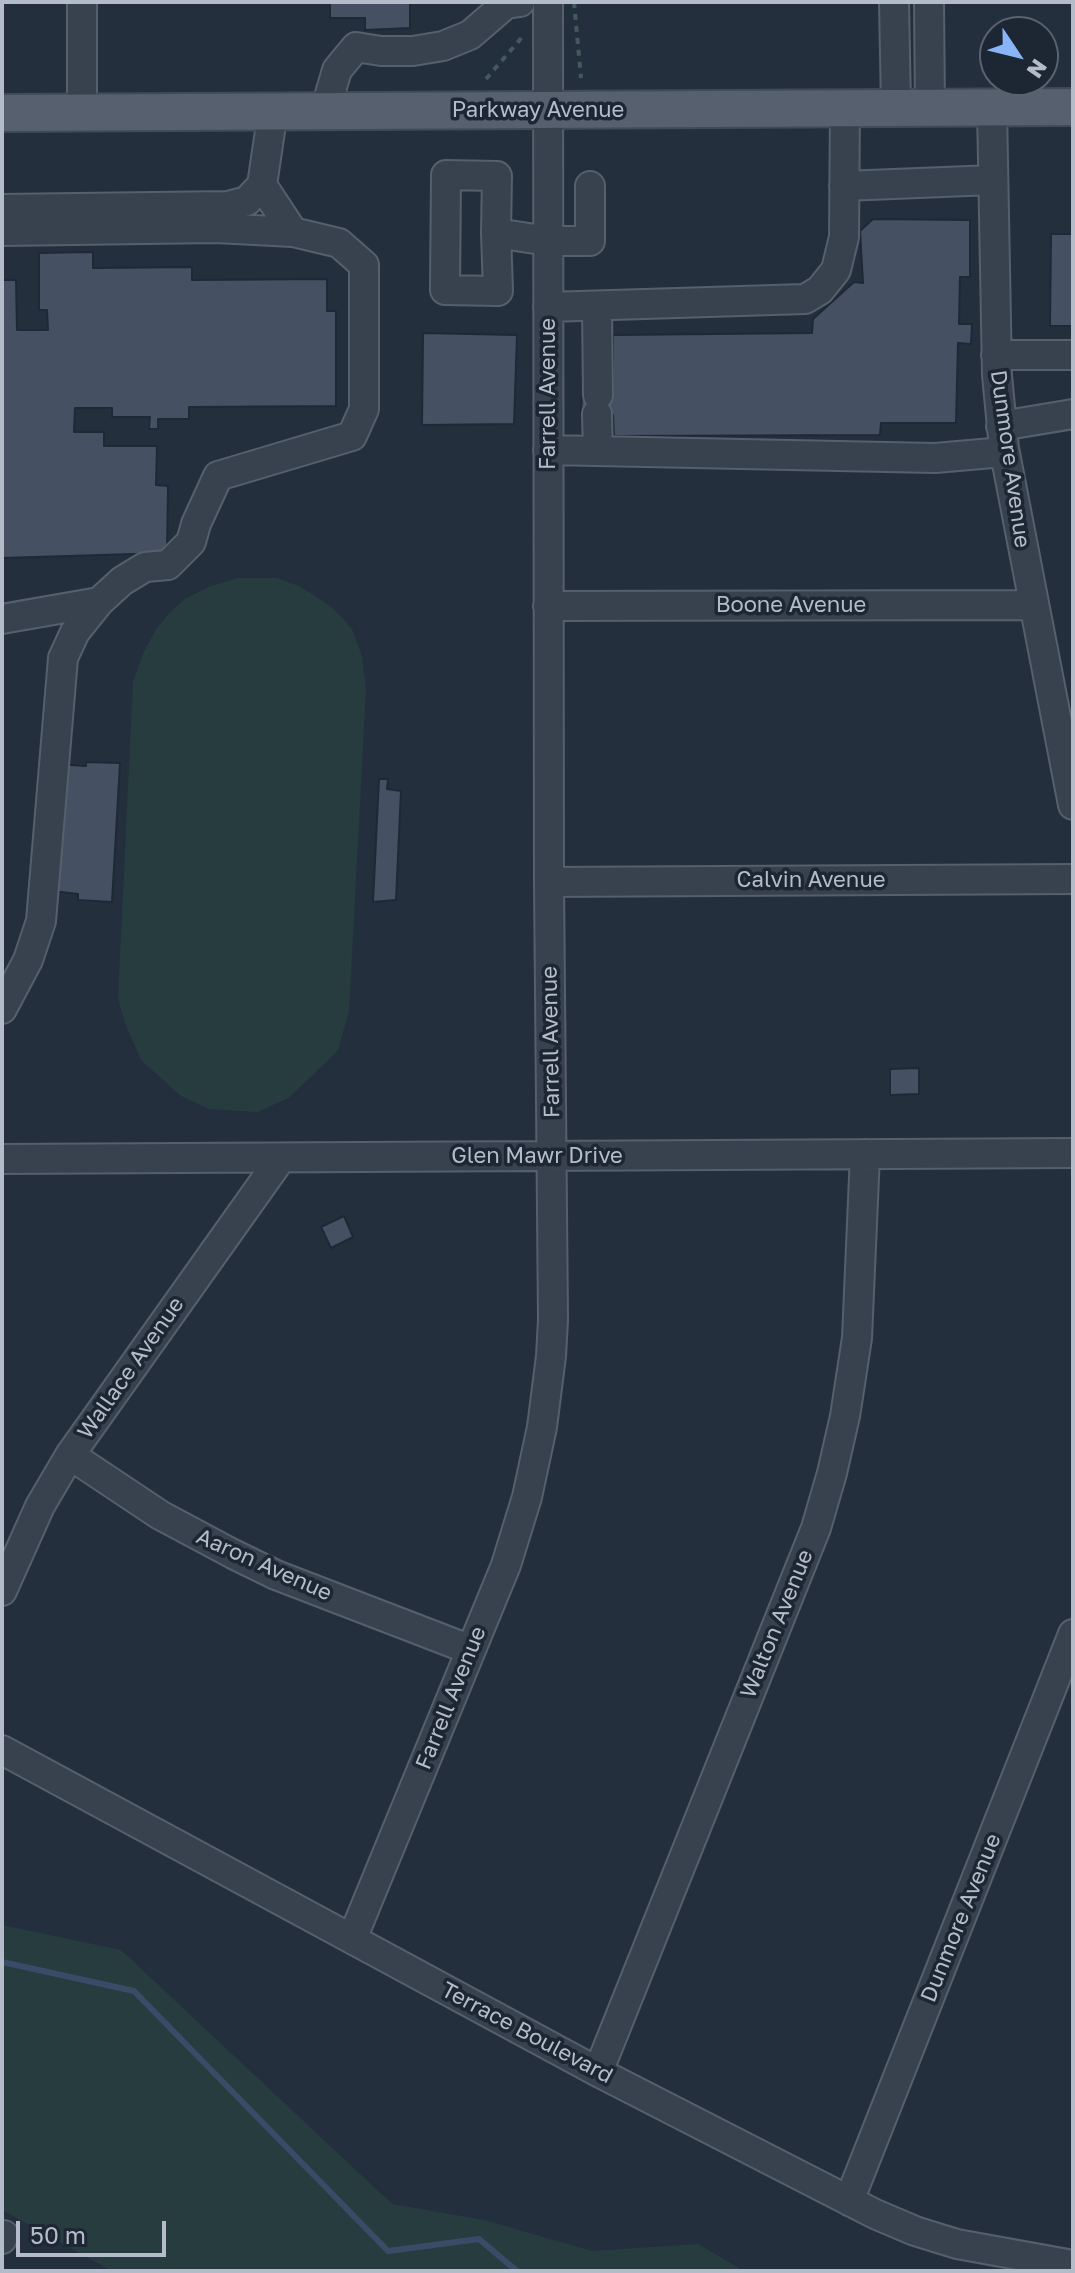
<!DOCTYPE html>
<html>
<head>
<meta charset="utf-8">
<style>
  body { margin:0 }
  #map { position:relative; width:1075px; height:2273px; overflow:hidden; background:#242f3e; font-family:"Golos Text",sans-serif }
  canvas { display:block }
  .frame { position:absolute; inset:0; border:4px solid #b4bcc9; pointer-events:none }
  .north { position:absolute; left:979px; top:16px; width:80px; height:80px; box-sizing:border-box; background:#1d2633; border:2px solid #59626f; border-radius:50%; rotate:125deg; font-size:22px; font-weight:700; line-height:32px; text-align:center; color:#b4bcc9 }
  .north::after { content:''; display:block; margin:auto; width:28px; height:36px; background:#8ab4f8; clip-path:polygon(50% 0,100% 100%,50% 72%,0 100%) }
  .scale { position:absolute; left:16px; top:2221px; width:150px; height:36px; box-sizing:border-box; border:4px solid #b4bcc9; border-top:0; padding-left:10px; font-size:24px; line-height:28px; white-space:nowrap; color:#b4bcc9; -webkit-text-stroke:6px #1d2633; paint-order:stroke }
</style>
</head>
<body>
<div id="map">
<canvas width="1075" height="2273"></canvas>
<div class="frame"></div>
<div class="north">N</div>
<div class="scale">50 m</div>
</div>
<script>
const ctx = document.querySelector('canvas').getContext('2d');
ctx.lineJoin = 'round';
function paint(path, color) { ctx.fillStyle = color; ctx.fill(path, 'evenodd'); }
const toPath = rows => new Path2D(rows.map(r => 'M' + r).join(''));
function stroke(path, color, width, dash) { ctx.strokeStyle = color; ctx.lineWidth = width; ctx.lineCap = dash ? 'butt' : 'round'; ctx.setLineDash(dash || []); ctx.stroke(path); }
function label(font, color, halo, rows, align = 'center') {
  ctx.font = font + ' "Golos Text",sans-serif'; ctx.lineWidth = 7; ctx.setLineDash([]); ctx.textBaseline = 'middle'; ctx.strokeStyle = halo; ctx.fillStyle = color; for (const [text, x, y, turn = 0] of rows) {
    ctx.save(); ctx.translate(x, y); ctx.rotate((+turn || 0) * Math.PI / 180); ctx.textAlign = isNaN(turn) ? turn : align; if (halo) ctx.strokeText(text, 0, 0); ctx.fillText(text, 0, 0); ctx.restore();
  }
}
paint(toPath([
  [238,578,277,578,299,586,332,607,352,629,362,656,366,690,349,1011,338,1050,289,1098,257,1112,209,1109,181,1096,141,1060,125,1023,118,998,133,682,143,654,156,629,170,612,185,599,211,586],
  [2,1925,121,1950,392,2204,484,2220,592,2251,698,2244,744,2271,112,2271,2,2210]
]), '#263c3f');
stroke(toPath([
  [2,1962,134,1991,388,2251,479,2239,517,2271]
]), '#394c67', 6);
const building = toPath([
  [330,2,410,2,410,28,365,30,365,18,330,18,330,2],
  [873,219,970,220,970,277,960,277,959,324,972,324,971,344,958,343,956,423,881,423,880,435,614,436,613,415,581,414,582,395,613,394,613,335,812,333,813,319,854,282,863,283,860,231,873,219],
  [1051,234,1073,234,1073,326,1050,326,1051,234],
  [93,252,93,268,192,267,192,280,327,279,327,311,336,311,336,406,189,407,189,419,158,419,158,429,149,429,150,417,112,417,112,408,75,408,74,432,104,432,104,446,157,446,156,485,168,486,167,553,2,558,2,280,16,280,17,330,48,330,47,310,39,310,39,253,93,252],
  [423,333,517,335,514,424,422,425,423,333],
  [86,762,120,763,112,902,78,900,78,894,45,890,55,764,86,766,86,762],
  [379,779,388,779,387,789,401,791,396,900,373,902,379,779],
  [919,1068,919,1094,890,1095,890,1069,919,1068],
  [344,1216,353,1237,331,1248,321,1227,344,1216]
]);
paint(building, '#455162');
stroke(building, '#1f2835', 2);
const minor = toPath([
  [894,2,896,107],
  [929,2,930,108],
  [992,108,997,375,1004,448,1073,805],
  [325,111,337,70,356,47,381,51,413,51,443,46,470,35,506,4,520,2],
  [82,112,82,2],
  [844,186,993,180],
  [2,209,228,206,247,201,262,185,273,111],
  [2,231,216,228,293,232,262,185],
  [496,233,497,176,446,175,445,290,498,291,496,233,548,241,590,241,590,186],
  [597,306,598,395],
  [548,307,805,299,820,290,836,270,844,237,845,107],
  [996,355,1073,355],
  [597,414,598,451],
  [1001,426,1073,414],
  [548,450,935,458,1004,452],
  [548,606,1033,605],
  [2,619,99,602,122,581,145,567,168,565,191,542,196,524,218,476,352,436,364,409,364,265,339,243,293,232],
  [549,882,1073,879],
  [2,1009,28,960,41,921,63,658,75,632,99,602],
  [2,1159,1073,1153],
  [70,1455,160,1515,233,1554,276,1575,471,1650],
  [2,1591,40,1506,70,1455,281,1158],
  [2,1750,598,2072,875,2214,915,2231,957,2244,1073,2265],
  [352,1939,506,1565,527,1497,542,1427,551,1356,553,1320,549,882,548,2],
  [598,2072,816,1528,832,1473,845,1416,857,1338,865,1154],
  [849,2201,1073,1634],
  [2,2239,4,2235]
]);
const major = toPath([
  [2,113,1073,107]
]);
stroke(minor, '#565f6c', 32);
stroke(major, '#414a57', 40);
stroke(toPath([
  [574,2,581,78],
  [486,79,524,35]
]), '#44595c', 4, [6, 6]);
stroke(minor, '#38414e', 28);
stroke(major, '#56606e', 36);
label('22px', '#b4bcc9', '#1d2633', [
  ["Parkway Avenue",538,110],
  ["Farrell Avenue",548,394,-90],
  ["Dunmore Avenue",1010,459,82],
  ["Boone Avenue",791,605],
  ["Calvin Avenue",811,880],
  ["Farrell Avenue",551,1042,-91],
  ["Glen Mawr Drive",537,1156],
  ["Wallace Avenue",131,1368,-55],
  ["Aaron Avenue",264,1565,24],
  ["Walton Avenue",777,1624,-68],
  ["Farrell Avenue",451,1698,-68],
  ["Dunmore Avenue",961,1918,-68],
  ["Terrace Boulevard",527,2033,28]
]);
</script>
</body>
</html>
